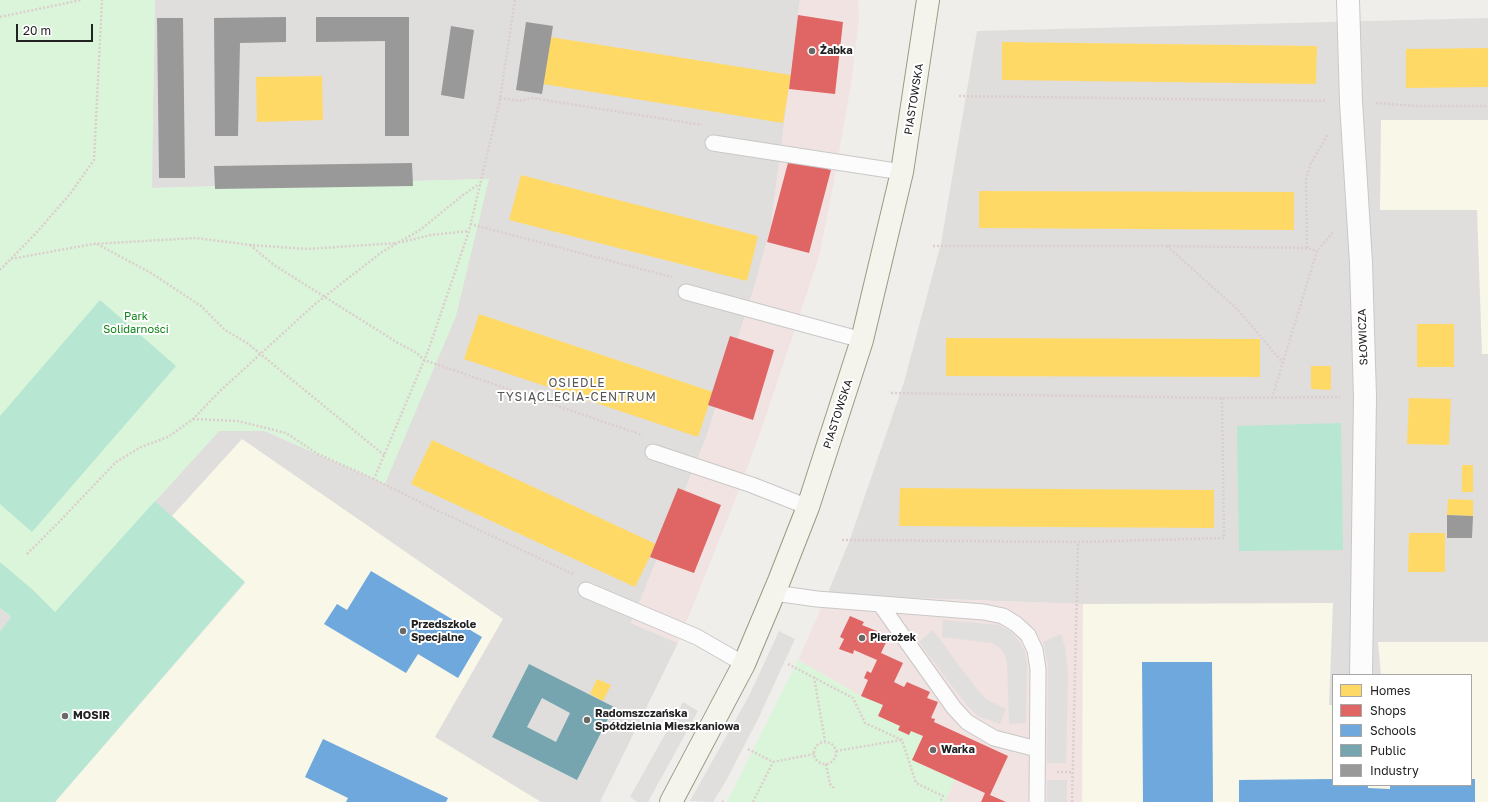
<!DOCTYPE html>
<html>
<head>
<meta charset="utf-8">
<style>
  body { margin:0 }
  #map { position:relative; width:1488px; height:802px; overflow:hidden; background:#f0eeeb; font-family:"Golos Text",sans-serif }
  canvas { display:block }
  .legend { position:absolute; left:1332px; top:674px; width:140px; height:112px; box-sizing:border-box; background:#fff; border:1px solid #a7a7a7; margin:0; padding:5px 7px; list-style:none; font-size:12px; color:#222 }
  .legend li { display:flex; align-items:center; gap:8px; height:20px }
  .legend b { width:20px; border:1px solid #a7a7a7 }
  .scale { position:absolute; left:16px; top:24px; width:77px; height:18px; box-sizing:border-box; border:2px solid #222; border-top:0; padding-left:5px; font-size:12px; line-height:14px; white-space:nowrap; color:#222; -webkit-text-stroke:3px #fff; paint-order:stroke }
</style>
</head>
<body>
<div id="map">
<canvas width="1488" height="802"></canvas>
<ul class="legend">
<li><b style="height:11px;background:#ffd966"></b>Homes</li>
<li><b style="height:11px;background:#e06666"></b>Shops</li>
<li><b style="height:11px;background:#6fa8dc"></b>Schools</li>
<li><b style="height:11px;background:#76a5af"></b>Public</li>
<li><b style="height:11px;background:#999"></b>Industry</li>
</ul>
<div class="scale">20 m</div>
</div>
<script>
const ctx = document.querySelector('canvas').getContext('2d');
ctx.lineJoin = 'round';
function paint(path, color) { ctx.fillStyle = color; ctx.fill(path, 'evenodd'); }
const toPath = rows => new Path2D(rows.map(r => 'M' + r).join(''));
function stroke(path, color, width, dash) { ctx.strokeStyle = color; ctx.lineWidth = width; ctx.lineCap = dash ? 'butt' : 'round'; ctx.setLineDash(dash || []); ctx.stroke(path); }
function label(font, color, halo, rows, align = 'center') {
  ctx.font = font + ' "Golos Text",sans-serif'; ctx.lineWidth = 4; ctx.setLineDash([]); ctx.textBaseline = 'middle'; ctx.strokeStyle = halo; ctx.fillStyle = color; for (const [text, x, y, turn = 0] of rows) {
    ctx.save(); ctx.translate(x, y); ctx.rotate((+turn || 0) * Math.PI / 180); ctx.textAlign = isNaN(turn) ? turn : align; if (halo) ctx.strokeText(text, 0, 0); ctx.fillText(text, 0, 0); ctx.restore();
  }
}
paint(toPath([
  [155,0,800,0,771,226,755,285,706,438,631,623,678,643,600,802,55,802,245,583,155,501,219,431,265,431,385,484,489,179,151,188],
  [1488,18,1488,802,1082,802,1083,604,827,595,849,542,904,382,941,243,977,31],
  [1333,675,1471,675,1471,785,1333,785]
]), '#dfdedc');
paint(toPath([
  [800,0,858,0,859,19,851,84,834,181,819,257,765,419,738,493,678,643,631,623,706,438,755,285,771,226],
  [827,595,1083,604,1082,802,945,802,955,779,912,760,922,737,911,731,909,735,898,730,899,726,878,716,861,696,798,660]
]), '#f1e3e1');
paint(toPath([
  [1381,120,1488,120,1488,354,1482,354,1477,210,1380,210],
  [242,439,503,619,435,737,541,802,55,802,245,583,172,516],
  [1333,603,1329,705,1333,705,1333,785,1471,785,1471,675,1381,675,1378,642,1488,642,1488,802,1082,802,1083,604]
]), '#f8f7e8');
paint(toPath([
  [0,0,155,0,152,188,489,179,456,316,385,484,265,431,219,431,55,612,33,590,0,562],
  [798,660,861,696,883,705,879,716,900,726,898,730,909,735,911,731,923,736,912,760,955,779,945,802,727,802]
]), '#daf5da');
paint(toPath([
  [100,300,176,366,32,532,0,504,0,416],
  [1341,423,1343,550,1239,551,1237,426],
  [155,501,245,582,55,802,0,802,0,631,11,617,0,608,0,562,33,590,55,612]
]), '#b7e6d2');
paint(toPath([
  [0,608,11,617,0,631],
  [943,620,999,625,1011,632,1019,641,1025,652,1027,665,1026,723,1009,724,1007,663,1005,655,1000,648,992,643,942,637],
  [933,630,975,687,986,699,1006,709,1000,724,978,716,965,703,919,642],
  [779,631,795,639,758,719,727,779,713,802,690,801,750,694],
  [1061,634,1065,647,1068,674,1066,763,1047,763,1048,665,1043,642],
  [683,702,698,711,648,802,637,802,630,797],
  [1047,780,1067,780,1067,802,1047,802]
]), '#e0dfde');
paint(toPath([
  [550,37,791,75,783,123,543,84],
  [1002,42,1317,46,1316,84,1002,80],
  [1488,48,1488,87,1406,88,1406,49],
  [322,76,323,120,257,122,256,77],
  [521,175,758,236,747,281,509,220],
  [979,191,1294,192,1294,230,979,228],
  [479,314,713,392,698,437,464,359],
  [1417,324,1454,324,1454,367,1417,367],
  [946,338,1260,339,1260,377,946,376],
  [1311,366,1331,366,1331,390,1311,389],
  [1409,398,1451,399,1449,445,1407,444],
  [432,440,656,544,635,587,411,484],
  [1462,465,1473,465,1473,492,1462,492],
  [900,488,1214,490,1214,528,899,526],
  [1448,499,1473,500,1473,516,1447,515],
  [1409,533,1445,533,1445,572,1408,572],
  [597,679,611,685,603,701,590,694]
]), '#ffd966');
paint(toPath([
  [798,15,843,22,835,94,789,89],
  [789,159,831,170,809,253,767,242],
  [730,336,774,350,753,420,708,405],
  [678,488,721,505,694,573,650,557],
  [850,616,864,622,862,625,889,636,881,653,903,663,894,682,904,687,907,682,930,692,927,698,938,702,931,718,935,719,934,722,1008,756,990,795,1006,802,981,802,985,793,912,760,923,736,911,731,909,735,898,730,900,726,878,716,883,705,861,696,868,680,864,678,867,671,871,673,877,660,854,650,853,654,839,649,844,639,840,637]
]), '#e06666');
paint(toPath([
  [371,571,482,637,458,678,418,654,406,673,324,624,337,604,347,610],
  [1142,662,1212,662,1213,802,1143,802],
  [323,739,448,798,446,802,346,802,348,798,305,777],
  [1333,779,1333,785,1368,785,1368,788,1390,789,1390,785,1471,785,1471,779,1475,779,1475,802,1239,802,1239,780]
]), '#6fa8dc');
paint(toPath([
  [529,664,614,707,577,780,492,737],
  [542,698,570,713,556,742,527,727]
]), '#76a5af');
paint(toPath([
  [286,17,286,42,240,43,238,136,215,136,214,18],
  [316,17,409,17,409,136,385,136,385,41,316,42],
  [157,18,183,18,185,178,159,178],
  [526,22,553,26,542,94,516,90],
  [451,26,474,30,464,99,441,95],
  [412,163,413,186,215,189,214,166],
  [1447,515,1473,516,1472,538,1447,538]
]), '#999');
const lane = toPath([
  [713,143,902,172],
  [686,292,862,340],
  [653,452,752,485,808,507],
  [586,590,697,637,744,664],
  [774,593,817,599,984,612,1003,616,1016,624,1028,635,1035,650,1038,669,1037,802],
  [880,604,954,708,967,722,994,738,1037,749]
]);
const street = toPath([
  [1348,0,1351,102,1361,263,1365,397,1361,675]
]);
const secondary = toPath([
  [671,802,744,664,779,581,808,507,862,340,902,172,928,0]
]);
stroke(lane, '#c9c8c7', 17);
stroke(street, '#c9c8c7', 24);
stroke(secondary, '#999a82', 24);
stroke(toPath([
  [515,0,499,105,469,231,428,351,374,479,428,506,573,574],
  [0,17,81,0],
  [959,96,1327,101],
  [500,98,520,101,532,98,702,125],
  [1376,103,1417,106,1488,106],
  [470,224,672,277],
  [402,242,431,235,469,231],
  [97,244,151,273,201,306,225,330,247,343,384,455],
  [250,245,274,265,398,343,417,353,424,360,642,435],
  [933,246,1167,246,1307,248,1317,251],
  [1167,246,1238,310,1283,363],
  [1307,248,1306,178,1311,163,1328,134],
  [11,259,93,244,195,238,250,245,307,249,397,243],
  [0,270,37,232,70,194,94,160,102,0],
  [891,393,1222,398,1340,397],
  [1272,398,1317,251,1334,231],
  [193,419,238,421,286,433,318,454,374,479],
  [842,540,1079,542,1224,538,1222,398],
  [27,554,59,522,116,462,141,447,168,437,193,419,220,391,315,304,382,252,420,230,463,195,479,184],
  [788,664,853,698,865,723,902,740,916,783,943,796,940,802],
  [814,677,825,741],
  '814 753a11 11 0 1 1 22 0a11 11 0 1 1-22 0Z',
  [748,749,773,762,814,754],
  [836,751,901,740],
  [826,764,830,784,834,788],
  [1057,772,1072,772],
  [722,801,723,802],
  [753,802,773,762],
  [1072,802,1078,543]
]), '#dccecd', 2.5, [2, 2]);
stroke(lane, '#fdfcfc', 15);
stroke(street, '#fdfcfc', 22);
stroke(secondary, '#f4f4ed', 22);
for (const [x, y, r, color] of [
  [812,51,4,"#6a6968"],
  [403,631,4,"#6a6968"],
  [862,638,4,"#6a6968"],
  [65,716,4,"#6a6968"],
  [587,720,4,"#6a6968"],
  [933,750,4,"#6a6968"]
]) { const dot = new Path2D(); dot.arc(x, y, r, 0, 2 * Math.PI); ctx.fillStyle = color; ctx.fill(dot); stroke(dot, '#fff', 1.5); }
label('bold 11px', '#222', '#fff', [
  ["Żabka",820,51],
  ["Przedszkole",411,625],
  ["Specjalne",411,638],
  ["Pierożek",870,638],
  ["Radomszczańska",595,714],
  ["Spółdzielnia Mieszkaniowa",595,727],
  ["MOSIR",73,716],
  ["Warka",941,750]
], 'left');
label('11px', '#222', '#fff', [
  ["PIASTOWSKA",914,99,-81],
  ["SŁOWICZA",1363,337,-92],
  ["PIASTOWSKA",838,414,-72]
]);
label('11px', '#0c8416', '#fff', [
  ["Park",136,317],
  ["Solidarności",136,330]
]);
ctx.letterSpacing = '1px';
label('12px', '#555', '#fff', [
  ["OSIEDLE",577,383],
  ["TYSIĄCLECIA-CENTRUM",577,397]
]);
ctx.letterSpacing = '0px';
</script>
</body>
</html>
